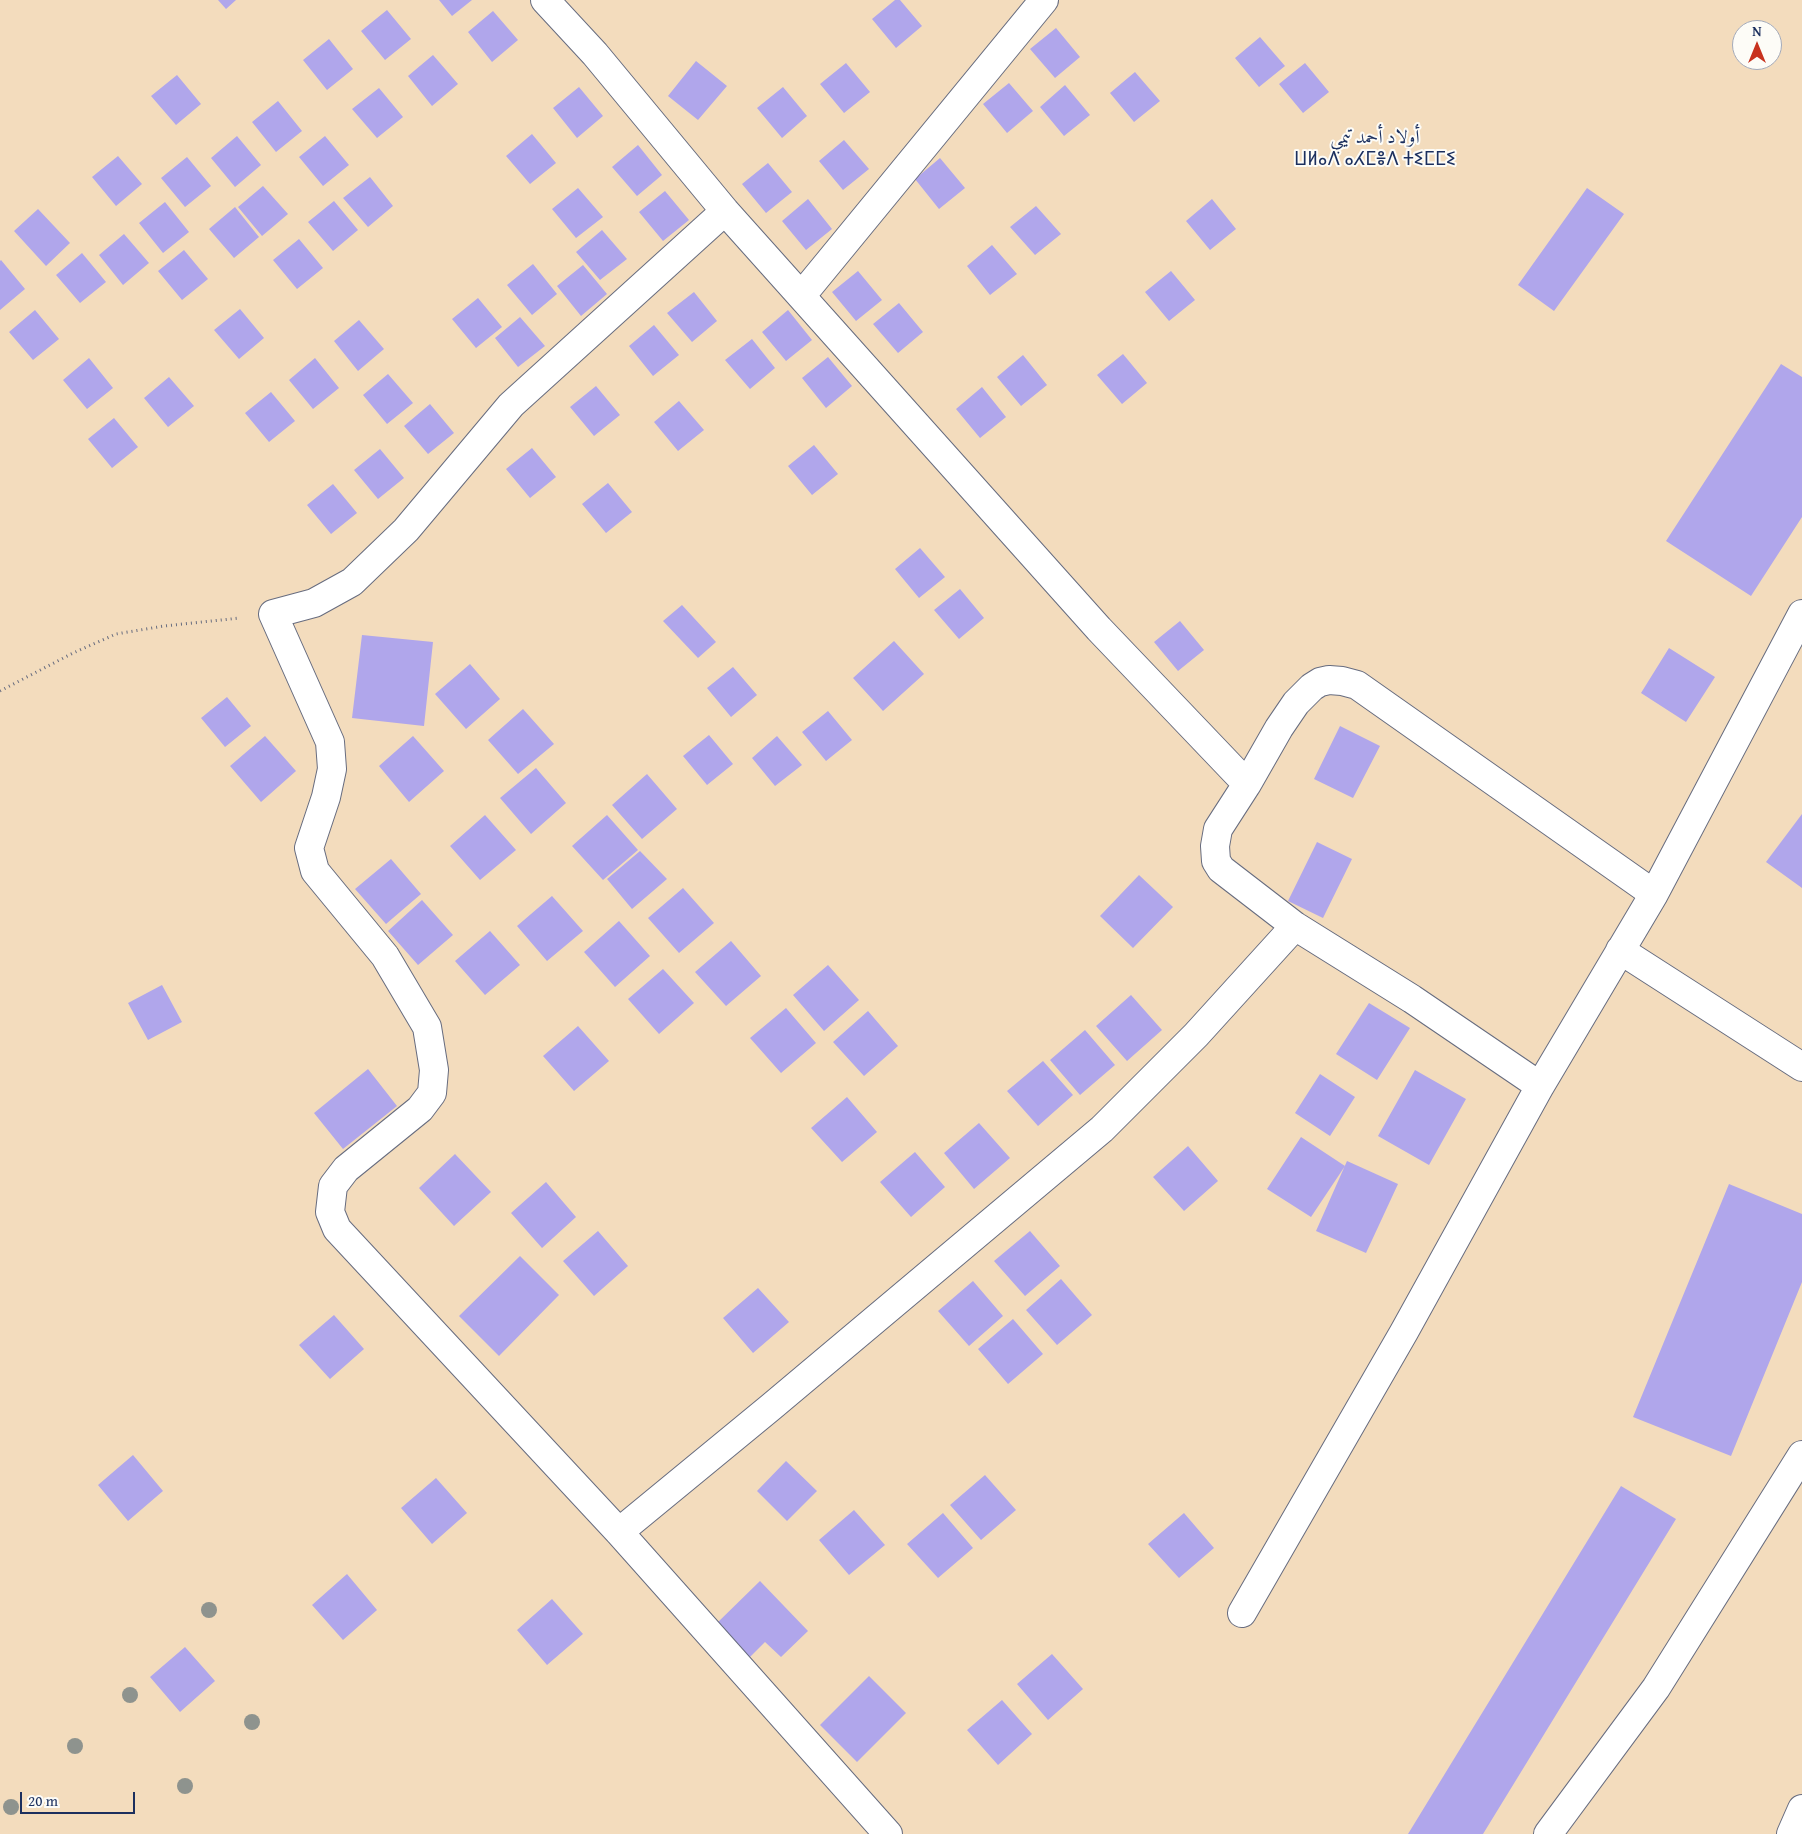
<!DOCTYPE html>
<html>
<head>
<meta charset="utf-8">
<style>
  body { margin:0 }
  #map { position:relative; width:1802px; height:1834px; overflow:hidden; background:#f3dcbd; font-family:"Gentium Book Plus",serif }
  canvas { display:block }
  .north { position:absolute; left:1732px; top:20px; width:50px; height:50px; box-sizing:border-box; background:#fdfcf7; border:1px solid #a3aaba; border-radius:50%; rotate:0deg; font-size:14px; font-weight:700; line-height:20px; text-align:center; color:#1b2f5e }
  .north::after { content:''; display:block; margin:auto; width:18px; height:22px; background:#c8321e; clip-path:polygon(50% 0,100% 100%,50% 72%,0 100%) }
  .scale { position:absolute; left:20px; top:1792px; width:115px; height:22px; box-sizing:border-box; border:2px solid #1b2f5e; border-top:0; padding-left:6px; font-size:15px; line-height:18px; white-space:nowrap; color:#1b2f5e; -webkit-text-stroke:4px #fdfcf7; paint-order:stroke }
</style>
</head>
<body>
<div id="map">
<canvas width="1802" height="1834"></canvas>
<div class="north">N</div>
<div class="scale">20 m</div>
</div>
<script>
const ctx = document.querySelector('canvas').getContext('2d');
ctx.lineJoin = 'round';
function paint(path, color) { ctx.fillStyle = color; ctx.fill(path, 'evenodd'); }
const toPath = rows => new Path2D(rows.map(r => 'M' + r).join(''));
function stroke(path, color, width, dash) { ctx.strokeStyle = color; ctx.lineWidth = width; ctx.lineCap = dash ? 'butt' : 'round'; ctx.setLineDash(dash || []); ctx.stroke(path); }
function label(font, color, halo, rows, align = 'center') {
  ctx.font = font + ' "Gentium Book Plus",Amiri,"Noto Sans Tifinagh",serif'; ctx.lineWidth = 4; ctx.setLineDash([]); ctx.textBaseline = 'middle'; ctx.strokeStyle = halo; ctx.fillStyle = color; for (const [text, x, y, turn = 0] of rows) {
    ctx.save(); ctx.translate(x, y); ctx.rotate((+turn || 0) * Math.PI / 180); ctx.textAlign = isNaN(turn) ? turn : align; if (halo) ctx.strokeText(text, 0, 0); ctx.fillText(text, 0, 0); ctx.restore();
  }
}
paint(toPath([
  [218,0,236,0,226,9],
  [439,0,472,0,452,16],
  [895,0,900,0,922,26,896,48,872,19],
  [387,10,411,39,385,60,361,31],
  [493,11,518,40,492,62,468,32],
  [1056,28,1080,57,1055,78,1030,49],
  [1260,37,1285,66,1259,87,1235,58],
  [329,39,353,69,327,90,303,60],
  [433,55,458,84,432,106,408,76],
  [696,61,727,86,698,120,668,96],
  [846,63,870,92,844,113,820,84],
  [1305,63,1329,92,1303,113,1279,84],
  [1135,72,1160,101,1134,122,1110,93],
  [177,75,201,104,176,125,151,96],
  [1009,83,1033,111,1007,133,983,104],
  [1065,85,1090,115,1064,136,1040,107],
  [579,87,603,116,577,138,553,108],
  [783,87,807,116,782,138,757,108],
  [379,88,403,117,377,138,352,109],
  [278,101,302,131,276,152,252,122],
  [532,134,556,163,530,184,506,156],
  [237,136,261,165,235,187,211,158],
  [325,136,349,165,323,186,299,157],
  [844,140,869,169,843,190,819,161],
  [638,145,662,175,637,196,612,167],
  [118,156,142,184,116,206,92,177],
  [187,157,211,186,185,207,161,178],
  [940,158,965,188,939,209,915,179],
  [768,163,792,192,766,213,742,184],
  [370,177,393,206,368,227,343,198],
  [263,186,288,214,262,236,238,207],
  [578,188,603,217,576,238,552,209],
  [1587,188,1624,214,1554,311,1518,285],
  [665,191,689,220,663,241,639,212],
  [808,199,832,229,806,250,782,221],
  [1212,199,1236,229,1210,250,1186,221],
  [334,201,358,230,333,251,308,222],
  [165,202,189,232,163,253,139,223],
  [1036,206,1061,234,1035,255,1010,227],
  [235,207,259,237,234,258,209,229],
  [38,209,70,243,46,266,14,231],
  [602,230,627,259,600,280,576,252],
  [124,234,149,263,123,285,99,255],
  [299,239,323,268,297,289,273,260],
  [992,245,1017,274,990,295,967,266],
  [184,250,208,279,182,300,158,271],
  [82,253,106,282,80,303,56,275],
  [1,260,25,289,0,310,0,261],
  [533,264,557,294,532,315,507,285],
  [583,265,607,294,581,316,557,286],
  [858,271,882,300,856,321,832,292],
  [1171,271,1195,300,1169,321,1145,292],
  [694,292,717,321,692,342,667,313],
  [478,298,502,327,476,348,452,319],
  [899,303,923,332,898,353,873,324],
  [240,309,264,338,239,359,214,330],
  [35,310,59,339,33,360,9,332],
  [788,310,812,340,786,361,762,332],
  [520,317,545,346,518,367,495,338],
  [359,320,384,349,358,371,334,341],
  [654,325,679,355,653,376,629,346],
  [752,339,775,368,750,389,725,360],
  [1123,354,1147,383,1122,404,1097,375],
  [1023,355,1047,385,1021,406,997,377],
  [828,357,852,386,826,408,802,378],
  [89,358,113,388,87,409,63,380],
  [315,358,339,388,313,409,289,380],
  [1781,364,1802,377,1802,517,1751,596,1666,541],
  [388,374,413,403,387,424,363,395],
  [169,377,194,406,168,427,144,398],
  [596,386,620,415,594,436,570,407],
  [982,387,1006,417,980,438,956,409],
  [271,392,295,421,269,442,245,413],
  [679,401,704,430,678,451,654,422],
  [430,404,454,433,428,454,404,426],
  [114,418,138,447,112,468,88,439],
  [814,445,838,474,812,495,788,466],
  [532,448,556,477,530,498,506,469],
  [380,449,404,478,378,499,354,470],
  [608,483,632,512,606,533,582,504],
  [333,484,357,513,331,534,307,505],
  [920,548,945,577,919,598,895,569],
  [960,589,984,618,959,639,934,610],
  [682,605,716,642,698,658,663,621],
  [1180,621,1204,650,1178,671,1154,642],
  [362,635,433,642,424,726,352,718],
  [894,641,924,674,883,711,853,678],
  [1669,648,1715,677,1686,722,1641,693],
  [470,664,500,699,466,729,435,694],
  [733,667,757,695,731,717,707,688],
  [227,697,251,726,225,747,201,718],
  [523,709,554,744,518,774,488,740],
  [828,711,852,740,826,761,802,732],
  [1340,726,1380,746,1353,798,1314,779],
  [709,735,733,764,707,785,683,756],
  [265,736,296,771,261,802,230,766],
  [413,736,444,771,409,802,379,766],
  [777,736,802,765,775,786,752,758],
  [536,768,566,803,531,834,500,798],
  [647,774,677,809,642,839,612,805],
  [1802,814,1802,888,1766,862],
  [485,815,516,850,480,880,450,846],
  [607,815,638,850,603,880,572,846],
  [1317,842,1352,859,1323,918,1288,901],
  [640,851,667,879,632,909,607,879],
  [391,859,421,894,386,924,355,889],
  [1139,875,1173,907,1133,948,1100,916],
  [683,888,714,923,679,953,648,918],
  [552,896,583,931,547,961,517,926],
  [422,900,453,935,418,965,388,931],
  [619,921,650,956,615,987,584,952],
  [490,931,520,965,485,995,455,961],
  [731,941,761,976,726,1006,695,972],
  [828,965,859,1000,824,1031,793,995],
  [663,969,694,1003,659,1034,628,999],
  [162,985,182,1022,148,1040,128,1003],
  [1131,995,1162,1030,1127,1061,1096,1026],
  [1369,1003,1410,1028,1377,1080,1336,1054],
  [786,1008,816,1043,781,1073,750,1038],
  [868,1011,898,1046,864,1076,833,1042],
  [578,1026,609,1061,574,1091,543,1056],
  [1085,1030,1115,1065,1080,1095,1050,1060],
  [1043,1061,1073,1095,1038,1126,1007,1091],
  [368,1069,397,1106,343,1149,314,1113],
  [1415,1070,1466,1099,1429,1165,1378,1136],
  [1320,1074,1355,1097,1330,1136,1295,1113],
  [847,1097,877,1132,842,1162,811,1128],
  [979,1123,1010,1158,974,1189,944,1153],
  [1301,1137,1345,1166,1311,1217,1267,1189],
  [1188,1146,1218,1181,1184,1211,1153,1177],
  [915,1152,945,1187,911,1217,880,1182],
  [455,1154,491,1192,454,1226,419,1188],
  [1347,1161,1398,1184,1366,1253,1316,1231],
  [546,1182,576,1217,542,1248,511,1213],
  [1729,1184,1802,1214,1802,1282,1731,1456,1633,1417],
  [598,1231,628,1266,594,1296,563,1261],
  [1030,1231,1060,1266,1025,1296,994,1261],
  [520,1256,559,1295,499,1356,459,1316],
  [1061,1279,1092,1315,1057,1345,1026,1310],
  [973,1281,1003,1316,969,1346,938,1311],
  [758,1288,789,1322,753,1353,723,1318],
  [334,1315,364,1349,330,1379,299,1345],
  [1013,1319,1043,1354,1008,1384,978,1349],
  [133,1455,163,1491,128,1521,98,1485],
  [786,1461,817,1491,787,1521,757,1491],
  [985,1475,1016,1510,981,1540,950,1505],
  [436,1478,467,1513,432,1544,401,1508],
  [1621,1486,1676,1519,1483,1834,1408,1834],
  [854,1510,885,1545,849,1575,819,1540],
  [943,1513,973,1548,938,1578,907,1544],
  [1184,1513,1214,1548,1179,1578,1148,1544],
  [347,1574,377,1610,343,1640,312,1605],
  [760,1581,808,1631,781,1657,765,1642,748,1659,715,1625],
  [552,1599,583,1634,547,1665,517,1630],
  [185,1647,215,1681,180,1712,150,1677],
  [1052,1654,1083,1689,1048,1720,1017,1684],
  [869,1676,906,1713,857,1762,820,1725],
  [1002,1700,1032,1734,998,1765,967,1730]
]), '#b0a6eb');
const street = toPath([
  [545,0,595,54,725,211,1099,629,1247,784,1279,728,1296,703,1312,687,1320,682,1329,680,1342,681,1357,685,1654,894],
  [725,211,511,405,406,530,352,582,314,603,273,614,330,742,332,769,326,797,309,848,315,871,385,956,427,1027,434,1070,432,1093,420,1109,346,1169,333,1186,330,1212,337,1229,619,1532,888,1834],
  [802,295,1044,0],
  [1247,784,1218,829,1215,846,1216,861,1221,869,1295,926,1412,999,1540,1086,1654,894,1802,614],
  [1620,950,1802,1067],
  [619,1532,771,1407,1102,1129,1196,1035,1295,926],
  [1242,1613,1404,1332,1540,1086],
  [1548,1834,1656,1688,1802,1455]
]);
const primary = toPath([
  [1791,1834,1802,1809]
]);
stroke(street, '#676c7f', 30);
stroke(primary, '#676c7f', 30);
stroke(toPath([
  [0,691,73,653,116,634,164,626,240,618]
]), '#676c7f', 3, [1, 4]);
stroke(street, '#fff', 28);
stroke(primary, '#fff', 28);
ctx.fillStyle = '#8e938e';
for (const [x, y] of [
  [209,1610],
  [130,1695],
  [252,1722],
  [75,1746],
  [185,1786],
  [11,1807]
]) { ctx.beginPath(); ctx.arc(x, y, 8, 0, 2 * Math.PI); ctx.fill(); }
label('19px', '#1b2f5e', '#fdfcf7', [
  ["أولاد أحمد تيمي",1375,138],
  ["ⵡⵍⴰⴷ ⴰⵃⵎⴻⴷ ⵜⵉⵎⵎⵉ",1375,160]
]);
</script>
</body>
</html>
